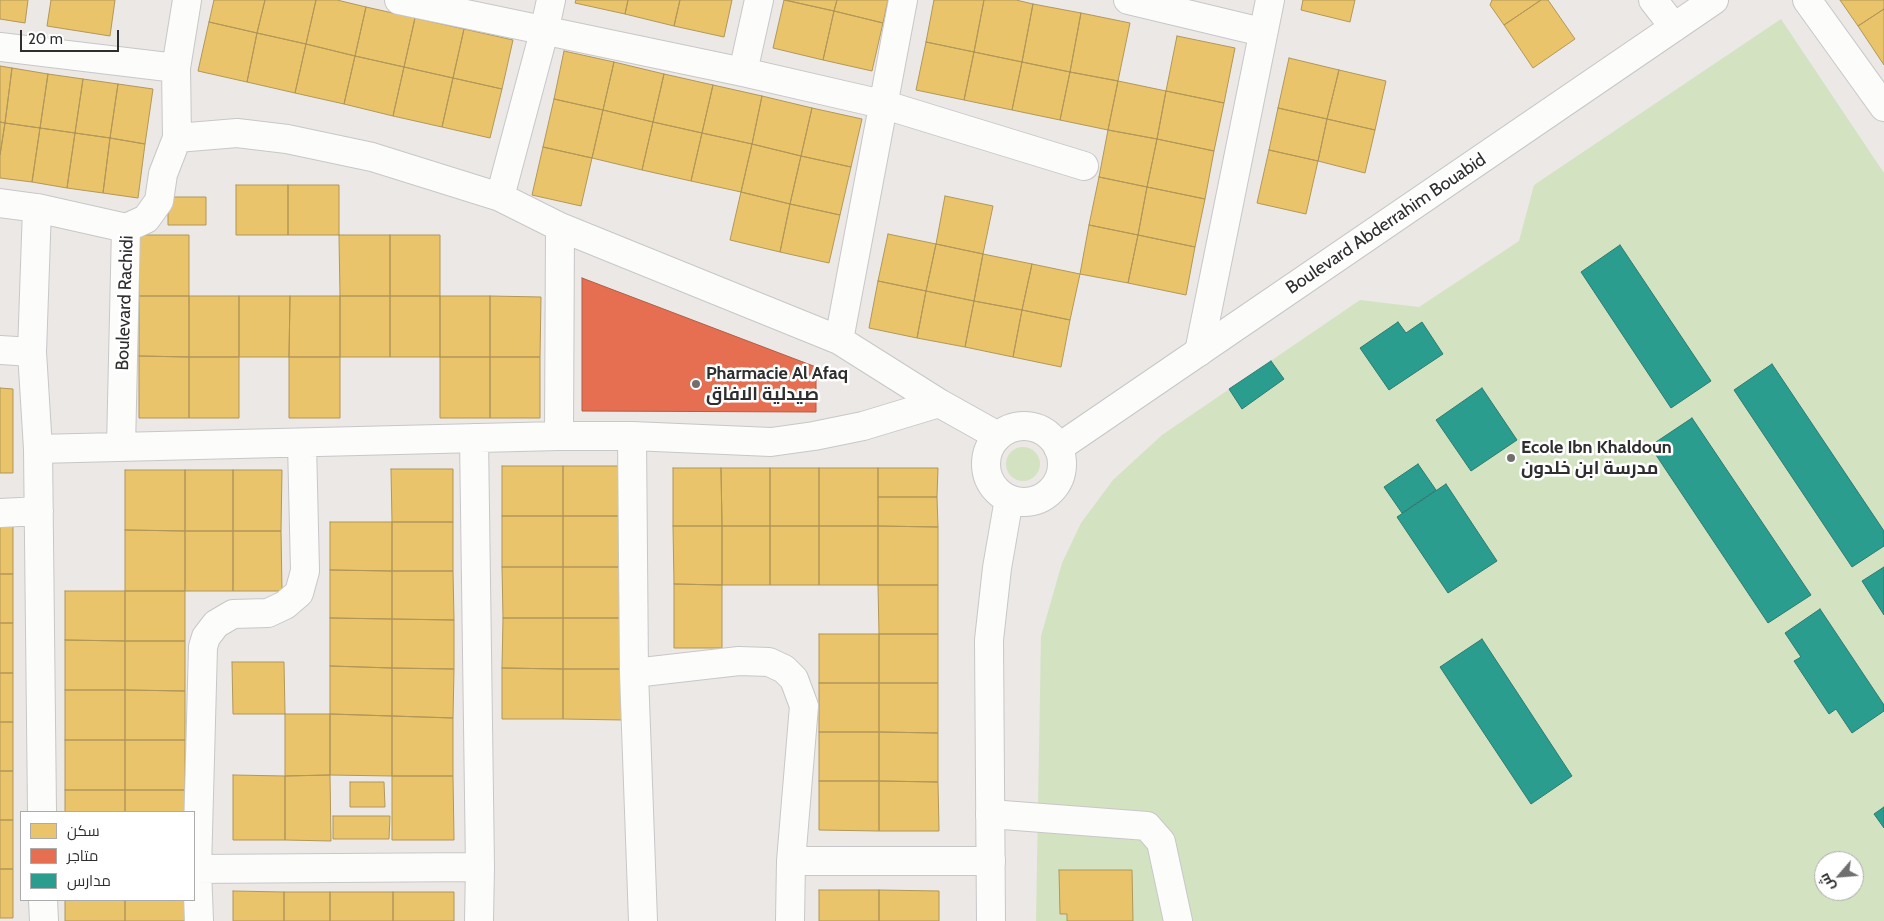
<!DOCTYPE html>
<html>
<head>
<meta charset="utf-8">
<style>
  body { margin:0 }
  #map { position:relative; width:1884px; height:921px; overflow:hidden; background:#ebe8e5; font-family:Cabin,Cairo,sans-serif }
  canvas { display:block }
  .legend { position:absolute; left:20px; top:811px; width:175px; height:90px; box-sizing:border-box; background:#fff; border:1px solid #ababab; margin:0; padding:6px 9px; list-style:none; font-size:15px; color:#2e2e2e }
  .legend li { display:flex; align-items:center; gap:10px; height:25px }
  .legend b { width:25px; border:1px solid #ababab }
  .north { position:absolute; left:1814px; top:851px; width:50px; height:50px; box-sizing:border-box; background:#fff; border:1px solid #ababab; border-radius:50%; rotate:243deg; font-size:14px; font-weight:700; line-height:20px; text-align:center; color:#2e2e2e }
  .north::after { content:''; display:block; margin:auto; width:18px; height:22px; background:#706f6e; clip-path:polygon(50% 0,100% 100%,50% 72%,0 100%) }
  .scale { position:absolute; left:20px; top:30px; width:99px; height:22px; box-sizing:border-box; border:2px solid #2e2e2e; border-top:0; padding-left:6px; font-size:15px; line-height:18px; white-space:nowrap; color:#2e2e2e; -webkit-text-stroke:4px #fff; paint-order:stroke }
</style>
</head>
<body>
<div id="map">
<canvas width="1884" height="921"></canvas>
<ul class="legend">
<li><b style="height:14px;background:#e9c46a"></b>سكن</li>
<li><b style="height:14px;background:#e76f51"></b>متاجر</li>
<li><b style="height:14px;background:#2a9d8f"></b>مدارس</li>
</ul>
<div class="north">ش</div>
<div class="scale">20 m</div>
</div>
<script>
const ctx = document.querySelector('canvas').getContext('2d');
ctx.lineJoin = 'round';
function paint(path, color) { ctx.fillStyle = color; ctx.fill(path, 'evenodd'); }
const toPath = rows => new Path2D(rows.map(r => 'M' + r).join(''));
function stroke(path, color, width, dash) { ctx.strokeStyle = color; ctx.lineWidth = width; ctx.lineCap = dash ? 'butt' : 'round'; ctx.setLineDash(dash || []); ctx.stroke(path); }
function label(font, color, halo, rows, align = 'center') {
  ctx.font = font + ' Cabin,Cairo,sans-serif'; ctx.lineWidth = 5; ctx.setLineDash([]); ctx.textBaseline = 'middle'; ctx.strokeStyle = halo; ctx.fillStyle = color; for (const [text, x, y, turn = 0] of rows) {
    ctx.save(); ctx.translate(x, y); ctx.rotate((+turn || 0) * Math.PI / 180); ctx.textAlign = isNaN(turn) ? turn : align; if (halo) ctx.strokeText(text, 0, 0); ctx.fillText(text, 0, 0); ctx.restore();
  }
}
paint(toPath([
  [1781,19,1884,173,1884,921,1036,921,1041,636,1062,563,1081,523,1113,480,1162,435,1360,300,1419,307,1519,241,1534,185],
  [1824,861,1854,861,1854,891,1824,891],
  '1006 464a17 17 0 1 1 34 0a17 17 0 1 1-34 0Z'
]), '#d3e3c1');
const homes = toPath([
  [0,0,28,0,25,23,0,19,0,0],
  [51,0,115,0,110,36,47,26,51,0],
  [214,0,265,0,257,33,209,22,214,0],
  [265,0,316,0,306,44,257,33,265,0],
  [316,0,337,0,366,7,355,56,306,44,316,0],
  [576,0,628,0,625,14,575,3,576,0],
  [628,0,680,0,674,26,625,14,628,0],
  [680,0,732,0,724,37,674,26,680,0],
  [784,0,834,11,823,60,773,48,784,0],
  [785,0,837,0,834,11,785,0],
  [837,0,888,0,883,23,834,11,837,0],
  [934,0,984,0,974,52,926,42,934,0],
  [984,0,1016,0,1033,4,1022,62,974,52,984,0],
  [1303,0,1355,0,1350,22,1301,10,1303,0],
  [1492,0,1541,0,1504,25,1490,5,1492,0],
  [1541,0,1548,0,1575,39,1533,68,1504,25,1541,0],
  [1840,0,1884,0,1884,9,1858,26,1840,0],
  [1033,4,1081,13,1070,72,1022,62,1033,4],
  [366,7,415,18,404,67,355,56,366,7],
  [1884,9,1884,65,1858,26,1884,9],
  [834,11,883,23,872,71,823,60,834,11],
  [1081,13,1130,23,1118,81,1070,72,1081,13],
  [415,18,464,29,453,78,404,67,415,18],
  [209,22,257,33,247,82,198,71,209,22],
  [464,29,513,40,502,89,453,78,464,29],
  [257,33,306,44,295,93,247,82,257,33],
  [1177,36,1235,48,1224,103,1166,91,1177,36],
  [926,42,974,52,964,100,916,90,926,42],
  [306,44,355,56,344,104,295,93,306,44],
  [564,51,614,62,603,110,554,99,564,51],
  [974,52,1022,62,1012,110,964,100,974,52],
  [355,56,404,67,393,116,344,104,355,56],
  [1289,58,1339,70,1327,119,1278,108,1289,58],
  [614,62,664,74,653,122,603,110,614,62],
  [1022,62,1070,72,1060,120,1012,110,1022,62],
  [0,66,12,68,5,123,0,122,0,66],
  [404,67,453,78,442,127,393,116,404,67],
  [12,68,48,74,40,128,5,123,12,68],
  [1339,70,1386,81,1375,130,1327,119,1339,70],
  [1070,72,1118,81,1108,130,1060,120,1070,72],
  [48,74,83,79,75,133,40,128,48,74],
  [664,74,713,85,702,133,653,122,664,74],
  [453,78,502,89,490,138,442,127,453,78],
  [83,79,118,84,110,138,75,133,83,79],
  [1118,81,1166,91,1157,139,1108,130,1118,81],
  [118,84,153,89,145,144,110,138,118,84],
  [713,85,762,96,752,144,702,133,713,85],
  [1166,91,1224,103,1214,151,1157,139,1166,91],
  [762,96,812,108,801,156,752,144,762,96],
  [554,99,603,110,592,158,543,147,554,99],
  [812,108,862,119,851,167,801,156,812,108],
  [1278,108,1327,119,1318,161,1269,150,1278,108],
  [603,110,653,122,642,170,592,158,603,110],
  [1327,119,1375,130,1365,173,1318,161,1327,119],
  [0,122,5,123,0,155,0,122],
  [653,122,702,133,691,181,642,170,653,122],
  [5,123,40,128,32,182,0,178,0,155,5,123],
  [40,128,75,133,67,188,32,182,40,128],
  [1108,130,1157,139,1147,187,1099,177,1108,130],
  [75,133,110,138,103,193,67,188,75,133],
  [702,133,752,144,741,192,691,181,702,133],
  [110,138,145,144,138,198,103,193,110,138],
  [1157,139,1214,151,1205,199,1147,187,1157,139],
  [752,144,801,156,790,204,741,192,752,144],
  [543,147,592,158,581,206,532,195,543,147],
  [1269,150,1318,161,1306,214,1257,203,1269,150],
  [801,156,851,167,840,215,790,204,801,156],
  [1099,177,1147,187,1138,235,1089,225,1099,177],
  [236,185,288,185,288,235,236,235,236,185],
  [288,185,339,185,339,235,288,235,288,185],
  [1147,187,1205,199,1195,247,1138,235,1147,187],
  [741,192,790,204,780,252,730,240,741,192],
  [945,196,993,206,983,254,936,244,945,196],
  [168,197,206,197,206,225,168,225,168,197],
  [790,204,840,215,829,263,780,252,790,204],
  [1089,225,1138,235,1128,283,1080,274,1089,225],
  [888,234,936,244,926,291,878,281,888,234],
  [139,235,189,235,189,296,139,296,139,235],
  [339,235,390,235,390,296,340,296,339,235],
  [390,235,440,235,440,296,390,296,390,235],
  [1138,235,1195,247,1186,295,1128,283,1138,235],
  [936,244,983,254,974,301,926,291,936,244],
  [983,254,1032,264,1022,310,974,301,983,254],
  [1032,264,1080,274,1070,320,1022,310,1032,264],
  [878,281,926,291,917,338,869,328,878,281],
  [926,291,974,301,965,347,917,338,926,291],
  [139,296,189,296,189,357,139,356,139,296],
  [189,296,239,296,239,357,189,357,189,296],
  [239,296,290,296,289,357,239,357,239,296],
  [290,296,340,296,340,357,289,357,290,296],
  [340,296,390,296,390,357,340,357,340,296],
  [390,296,440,296,440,357,390,357,390,296],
  [440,296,490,296,490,357,440,357,440,296],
  [490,296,541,297,540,357,490,357,490,296],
  [974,301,1022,310,1013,357,965,347,974,301],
  [1022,310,1070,320,1061,367,1013,357,1022,310],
  [139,356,189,357,189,418,139,418,139,356],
  [189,357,239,357,239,418,189,418,189,357],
  [289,357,340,357,340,418,289,418,289,357],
  [440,357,490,357,490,418,440,418,440,357],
  [490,357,540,357,540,418,490,418,490,357],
  [0,388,13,389,13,473,0,473,0,388],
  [502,466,563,466,563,516,502,516,502,466],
  [563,466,624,466,624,516,563,516,563,466],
  [673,468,721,468,722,526,673,526,673,468],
  [721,468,770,468,770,526,722,526,721,468],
  [770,468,819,468,819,526,770,526,770,468],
  [819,468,878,468,878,526,819,526,819,468],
  [878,468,938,468,937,497,878,497,878,468],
  [391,469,453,469,453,522,392,522,391,469],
  [125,470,185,470,185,531,125,530,125,470],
  [185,470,233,470,233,531,185,531,185,470],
  [233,470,282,470,281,531,233,531,233,470],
  [878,497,937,497,938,527,878,526,878,497],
  [502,516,563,516,563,567,502,567,502,516],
  [563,516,624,516,624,567,563,567,563,516],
  [330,522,392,522,392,571,330,570,330,522],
  [392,522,453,522,453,571,392,571,392,522],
  [0,525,13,525,13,574,0,574,0,525],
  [673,526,722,526,722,585,674,584,673,526],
  [722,526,770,526,770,585,722,585,722,526],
  [770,526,819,526,819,585,770,585,770,526],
  [819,526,878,526,878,585,819,585,819,526],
  [878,526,938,527,938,585,878,585,878,526],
  [125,530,185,531,185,591,125,591,125,530],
  [185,531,233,531,233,591,185,591,185,531],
  [233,531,281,531,282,591,233,591,233,531],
  [502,567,563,567,563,618,503,618,502,567],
  [563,567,624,567,624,618,563,618,563,567],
  [330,570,392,571,392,619,330,618,330,570],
  [392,571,453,571,454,620,392,619,392,571],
  [0,574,13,574,13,623,0,623,0,574],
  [674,584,722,585,722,648,674,648,674,584],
  [878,585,938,585,938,634,879,634,878,585],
  [65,591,125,591,125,641,65,640,65,591],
  [125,591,185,591,185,641,125,641,125,591],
  [330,618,392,619,392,668,330,666,330,618],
  [503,618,563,618,563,669,502,668,503,618],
  [563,618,624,618,624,669,563,669,563,618],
  [392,619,454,620,454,669,392,668,392,619],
  [0,623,13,623,13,673,0,673,0,623],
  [819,634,879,634,879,683,819,683,819,634],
  [879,634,938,634,938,683,879,683,879,634],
  [65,640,125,641,125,690,65,690,65,640],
  [125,641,185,641,185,691,125,690,125,641],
  [232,662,284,662,285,714,233,714,232,662],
  [330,666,392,668,392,716,330,714,330,666],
  [392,668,454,669,453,718,392,716,392,668],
  [502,668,563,669,563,719,502,719,502,668],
  [563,669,624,669,624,720,563,719,563,669],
  [0,673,13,673,13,722,0,722,0,673],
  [819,683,879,683,879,732,819,732,819,683],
  [879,683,938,683,938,733,879,732,879,683],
  [65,690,125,690,125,740,65,740,65,690],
  [125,690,185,691,185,740,125,740,125,690],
  [285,714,330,714,330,775,285,776,285,714],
  [330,714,392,716,392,776,330,775,330,714],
  [392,716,453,718,453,776,392,776,392,716],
  [0,722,13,722,13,771,0,771,0,722],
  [819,732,879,732,879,781,819,781,819,732],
  [879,732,938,733,938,782,879,781,879,732],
  [65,740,125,740,125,790,65,790,65,740],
  [125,740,185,740,185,790,125,790,125,740],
  [0,771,13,771,13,820,0,820,0,771],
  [233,775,285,776,285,840,233,840,233,775],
  [330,775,331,841,285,840,285,776,330,775],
  [392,776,453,776,454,840,392,840,392,776],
  [819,781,879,781,879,831,819,830,819,781],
  [879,781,938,782,939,831,879,831,879,781],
  [350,782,384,782,385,807,350,807,350,782],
  [65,790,125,790,125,812,65,812,65,790],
  [125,790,185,790,185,812,125,812,125,790],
  [333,816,390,816,389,839,333,839,333,816],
  [0,820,13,820,13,869,0,869,0,820],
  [0,869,13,869,13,918,0,918,0,869],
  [1059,870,1132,870,1133,921,1067,921,1067,914,1060,914,1059,870],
  [819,890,879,890,879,921,819,921,819,890],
  [879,890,939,891,939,921,879,921,879,890],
  [233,891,284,892,284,921,233,921,233,891],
  [284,892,330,892,330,921,284,921,284,892],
  [330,892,393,892,393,921,330,921,330,892],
  [393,892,454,892,454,921,393,921,393,892],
  [65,900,125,900,125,921,65,921,65,900],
  [125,900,185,900,185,921,125,921,125,900]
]);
paint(homes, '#e9c46a');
stroke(homes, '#b19758', 1);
const shops = toPath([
  [582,278,816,367,816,412,582,411,582,278]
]);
paint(shops, '#e76f51');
stroke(shops, '#b05c46', 1);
const schools = toPath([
  [1620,245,1711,381,1671,408,1581,272,1620,245],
  [1398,322,1406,333,1422,322,1443,354,1389,390,1360,348,1398,322],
  [1271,361,1284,379,1242,409,1229,389,1271,361],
  [1772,364,1884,531,1884,546,1852,567,1734,390,1772,364],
  [1482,388,1517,440,1471,471,1436,420,1482,388],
  [1692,418,1811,595,1768,623,1650,446,1692,418],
  [1418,464,1436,490,1402,513,1384,487,1418,464],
  [1446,484,1497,561,1448,593,1397,517,1446,484],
  [1884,567,1884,615,1862,581,1884,567],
  [1820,609,1884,705,1884,711,1852,733,1836,709,1829,714,1794,661,1801,657,1785,633,1820,609],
  [1482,639,1572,776,1531,804,1440,667,1482,639],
  [1884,807,1884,828,1874,814,1884,807]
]);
paint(schools, '#2a9d8f');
stroke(schools, '#2b7c72', 1);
const street = toPath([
  [399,0,743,72,882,104,1084,166],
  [1128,0,1262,32],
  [1653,0,1674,27],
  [1807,0,1884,107],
  [0,47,176,68],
  [743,72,759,0],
  [177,138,237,133,287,139,372,157,500,197,560,227,839,340,939,403,998,436],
  [500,197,544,32,551,0],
  [0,203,37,208,126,228],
  [37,208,32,352,38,449,42,812],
  [839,340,903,0],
  [0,350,32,352],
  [1199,352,1270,0],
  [559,436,560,227],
  [632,436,634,673,643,921],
  [474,438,480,867,479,921],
  [121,447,126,228,146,219,159,201,163,174,177,138,176,68,187,0],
  [38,449,559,436,632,436,771,442,814,436,863,426,939,403],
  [0,513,39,511],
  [634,673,739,661,769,662,784,669,794,679,804,706,791,861,790,921],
  [990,814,1147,826,1161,842,1178,921],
  [791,861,991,861],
  [194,869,480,867],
  [43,900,44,921],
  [199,921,197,869,203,647,206,637,216,624,233,614,268,613,285,605,299,593,305,571,302,443]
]);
const secondary = toPath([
  '986 464a38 38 0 1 1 76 0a38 38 0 1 1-76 0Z',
  [1058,448,1714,0],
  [991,921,989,640,997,568,1009,499]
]);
stroke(street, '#c8c7c8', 30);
stroke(secondary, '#c8c7c8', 30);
stroke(street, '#fcfcfb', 28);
stroke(secondary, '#fcfcfb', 28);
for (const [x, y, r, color] of [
  [696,384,5,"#706f6e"],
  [1511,458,5,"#706f6e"]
]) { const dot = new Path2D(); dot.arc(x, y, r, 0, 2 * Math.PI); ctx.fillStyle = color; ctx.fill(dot); stroke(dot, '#fff', 2); }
label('18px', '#2e2e2e', '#fff', [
  ["Boulevard Abderrahim Bouabid",1386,224,-34],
  ["Boulevard Rachidi",125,303,-88]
]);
label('bold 18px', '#2e2e2e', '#fff', [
  ["Pharmacie Al Afaq",706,374],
  ["صيدلية الافاق",706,395],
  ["Ecole Ibn Khaldoun",1521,448],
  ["مدرسة ابن خلدون",1521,469]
], 'left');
</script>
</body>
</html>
